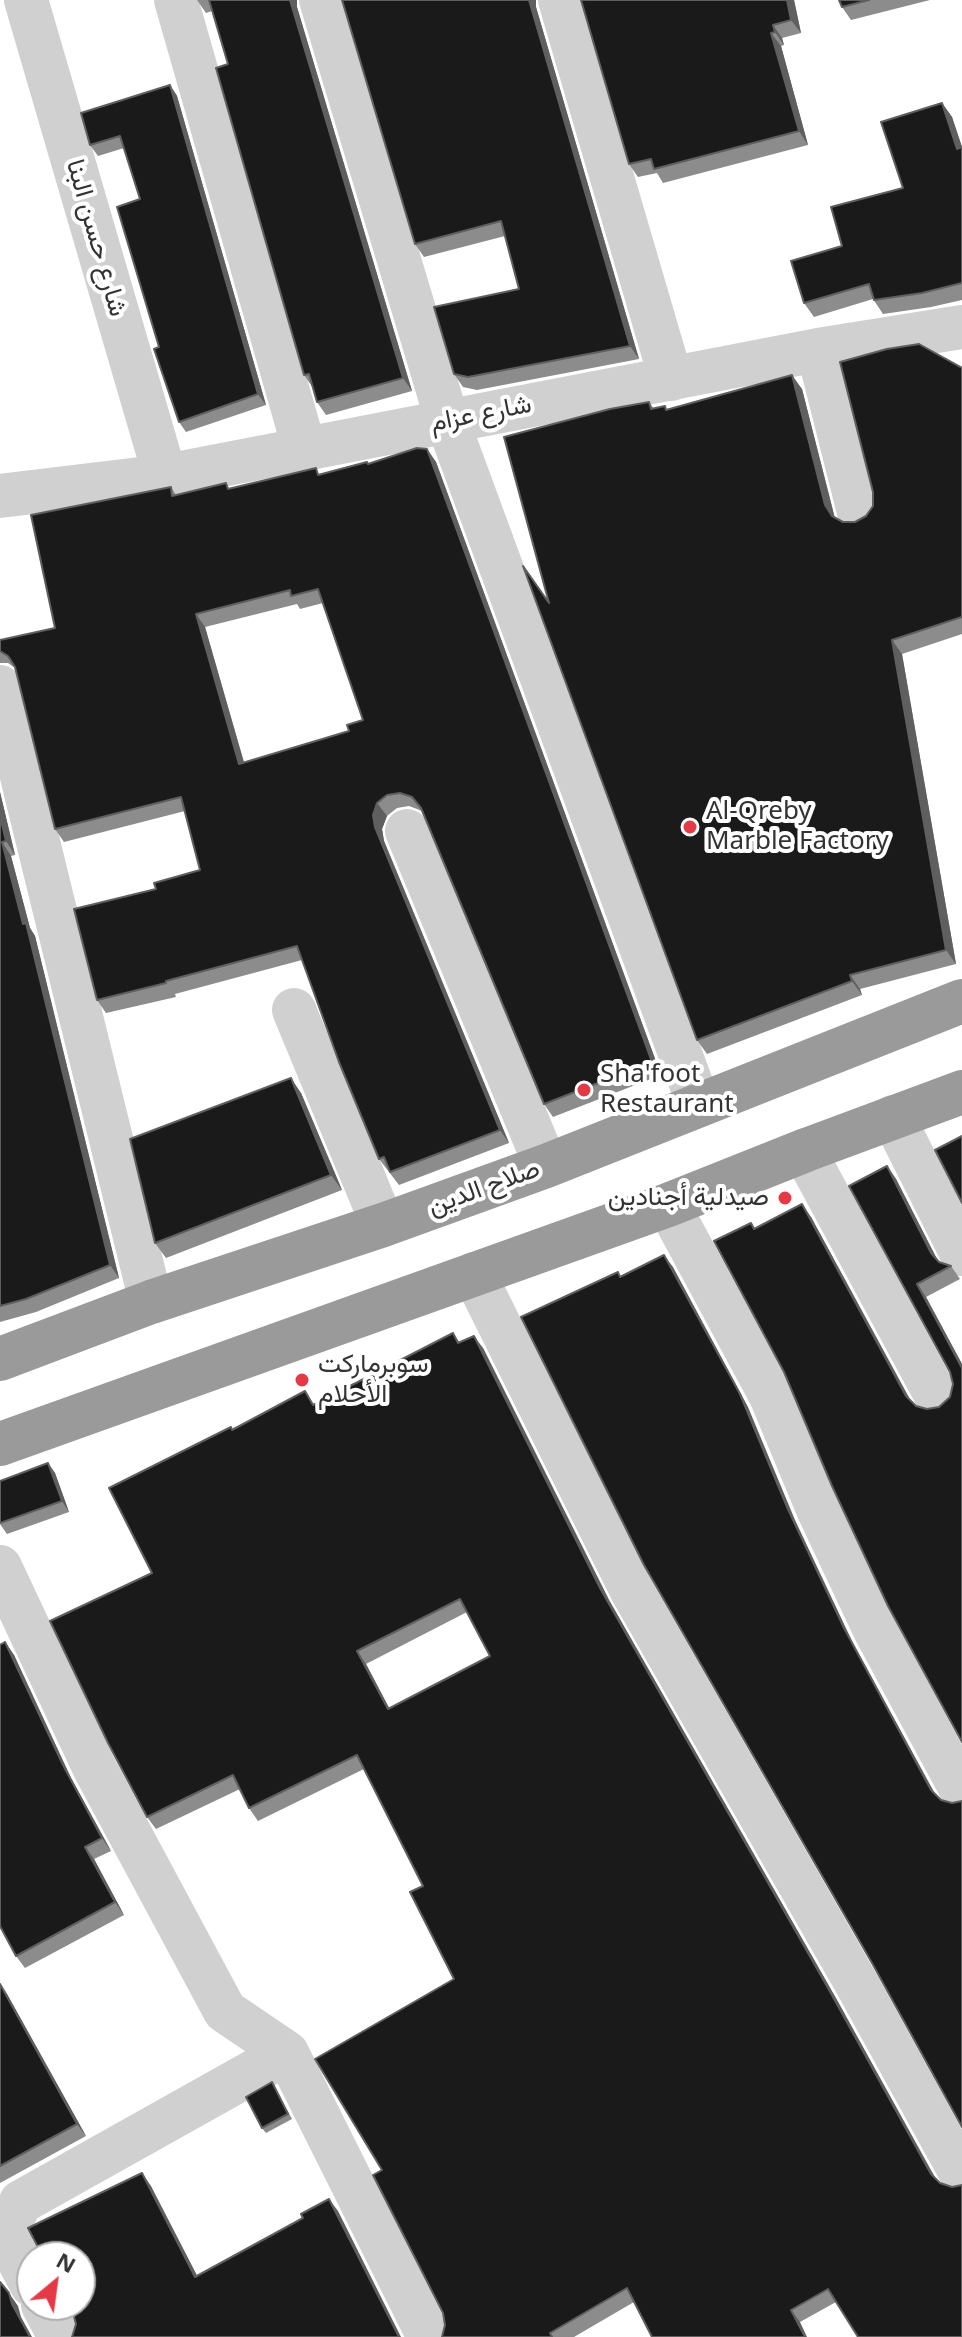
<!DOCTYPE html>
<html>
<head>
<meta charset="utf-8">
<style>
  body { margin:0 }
  #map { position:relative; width:962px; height:2337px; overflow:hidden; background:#fff; font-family:"Noto Sans",sans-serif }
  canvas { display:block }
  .north { position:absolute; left:16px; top:2241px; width:80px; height:80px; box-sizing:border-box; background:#fff; border:2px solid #adadad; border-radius:50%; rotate:29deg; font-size:22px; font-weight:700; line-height:32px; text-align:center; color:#333 }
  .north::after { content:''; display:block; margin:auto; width:28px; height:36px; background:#e63946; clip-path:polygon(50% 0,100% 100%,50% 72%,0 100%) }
</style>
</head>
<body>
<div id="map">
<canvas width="962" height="2337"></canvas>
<div class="north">N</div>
</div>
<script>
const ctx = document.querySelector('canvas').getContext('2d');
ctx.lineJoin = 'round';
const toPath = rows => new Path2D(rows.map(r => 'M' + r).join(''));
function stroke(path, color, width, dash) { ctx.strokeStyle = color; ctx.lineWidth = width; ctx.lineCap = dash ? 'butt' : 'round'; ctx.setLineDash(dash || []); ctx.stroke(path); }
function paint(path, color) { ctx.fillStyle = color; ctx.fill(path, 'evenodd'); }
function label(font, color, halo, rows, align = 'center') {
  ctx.font = font + ' "Noto Sans",Vazirmatn,sans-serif'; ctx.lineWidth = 8; ctx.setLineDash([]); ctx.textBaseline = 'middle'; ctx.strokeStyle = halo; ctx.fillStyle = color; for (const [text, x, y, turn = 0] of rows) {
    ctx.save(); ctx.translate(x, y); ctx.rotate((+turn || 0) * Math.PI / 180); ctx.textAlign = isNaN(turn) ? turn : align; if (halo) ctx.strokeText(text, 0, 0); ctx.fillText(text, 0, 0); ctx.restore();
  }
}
stroke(toPath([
  [26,0,165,476],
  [176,0,305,451],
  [321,0,447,420,699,1105],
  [560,0,671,379],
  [818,350,859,512],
  [0,496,165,476,818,350,962,327],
  [0,687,151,1302],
  [407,831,546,1166],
  [294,1010,383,1225],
  [893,1117,962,1254],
  [806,1150,804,1151,937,1397],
  [668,1205,771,1396,818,1509,875,1630,962,1791],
  [474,1274,631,1589,859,1988,962,2175],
  [0,1567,94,1767,225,2011,287,2053,429,2337],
  [32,2285,10,2244,12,2219,21,2202,287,2053],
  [43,2305,60,2337]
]), '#d0d0d0', 44);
stroke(toPath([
  [0,1359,151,1302,383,1225,546,1166,962,1001],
  [0,1444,668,1205,806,1150,962,1092]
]), '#9a9a9a', 44);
paint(toPath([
  [197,0,297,0,297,7,412,391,326,415,317,402,313,388,304,375,228,64,212,11,206,13],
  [581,0,794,0,801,33,782,38,784,45,781,46,808,145,663,183,657,173,638,177,629,164],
  [839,0,930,0,851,20,842,7],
  [536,7,639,359,477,390,463,387,454,374,519,289,505,236,424,257,415,244],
  [170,85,177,96,266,405,186,432,179,422,159,347,140,199,124,148,98,156,90,145],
  [942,103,952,117,962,147,962,300,931,307,883,314,873,299,814,317,804,303,842,246,903,188],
  [962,368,962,634,902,654,956,964,860,989,862,995,707,1054,697,1040,549,603,649,402,654,409,667,409,802,389,835,518,843,522,855,522,866,516],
  [427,449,436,462,661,1075,553,1117,544,1104,422,811,409,806,397,808,387,816,382,829,384,841,509,1143,399,1185,379,1159,302,960,175,994,176,997,106,1013,97,1000,156,889,200,870,185,811,64,842,55,829,15,668,8,663,0,663,0,640,55,628,171,487,176,495,231,489,321,475,367,462,369,464],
  [323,603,363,720,349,731,244,762,205,627,297,604,300,609],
  [0,792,15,855,11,856,30,928,35,936,119,1278,36,1312,0,1322],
  [301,1093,342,1190,166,1258,155,1243],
  [887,1166,896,1179,937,1259,939,1262,951,1266,960,1279,926,1297,962,1364,962,1742,751,1223,755,1228,811,1217,911,1401,916,1406,927,1409,939,1407,950,1397,953,1384,950,1372,849,1186],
  [453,1333,460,1343,483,1348,609,1600,837,2000,936,2179,836,2302,800,2322,634,2302,574,2337,442,2337,445,2325,443,2313,382,2170,454,1979,423,1886,364,1769,258,1821,249,1808,240,1789,156,1829,147,1817,152,1573,233,1429,314,1404],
  [467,1612,490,1656,389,1708,366,1664],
  [48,1463,55,1473,69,1512,7,1534,0,1524],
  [5,1642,14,1655,71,1778,111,1851,94,1859,124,1915,25,1968,16,1956],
  [0,1983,7,1994,86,2136,0,2183],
  [272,2082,292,2119,266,2133,262,2128]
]), '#8c8c8c');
paint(toPath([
  [290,0,297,0,297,7,412,391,403,378],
  [529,0,536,0,536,7,639,359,630,346],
  [787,0,794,0,801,33,791,20],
  [773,25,782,38,784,45,775,32],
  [771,33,781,46,808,145,799,131],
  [170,85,177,96,266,405,258,394],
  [942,103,952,117,962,147,957,149],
  [792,375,802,389,835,519,842,530,825,505],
  [427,449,436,462,661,1075,652,1062],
  [196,614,205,627,248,777,239,764],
  [892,640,902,654,956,964,946,950],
  [0,792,15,855,6,841,0,816],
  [377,803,387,816,382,829,384,841,509,1143,500,1130,375,827,373,815],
  [2,842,11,856,30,928,35,936,119,1278,110,1265],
  [850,975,860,989,862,995,852,981],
  [291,1078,301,1093,342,1190,331,1175],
  [887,1166,896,1179,940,1265,931,1253],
  [802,1204,811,1217,915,1409,906,1396],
  [664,1255,673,1267,748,1407,795,1520,852,1641,940,1803,931,1790,844,1628],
  [917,1284,926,1297,962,1364,962,1368],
  [474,1336,483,1348,609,1600,837,2000,940,2187,931,2174,600,1588],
  [48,1463,55,1473,69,1512,62,1501],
  [5,1642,14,1655,71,1778,111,1851,102,1838,63,1765],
  [357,1651,366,1664,396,1721,388,1709],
  [85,1847,94,1859,124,1915,115,1902],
  [0,1983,7,1994,86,2136,77,2124],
  [142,2173,151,2186,204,2289,195,2277],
  [329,2199,338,2211,401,2337,399,2337],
  [9,2293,18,2306,21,2317,32,2337,30,2337,12,2304],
  [791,2310,800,2322,807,2337,805,2337]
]), '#5f5f5f');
const building = toPath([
  [209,0,290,0,403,378,317,402,309,374,304,375,216,68,228,64,209,0],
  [342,0,529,0,630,346,468,377,454,374,434,307,519,289,501,221,415,244,342,0],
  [581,0,787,0,791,20,773,25,775,32,771,33,799,131,654,169,651,159,629,164,581,0],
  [839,0,869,0,842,7,839,0],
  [170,85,258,394,179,422,154,349,159,347,117,207,140,199,120,136,90,145,81,113,170,85],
  [942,103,957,149,962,147,962,283,922,293,874,300,869,284,804,303,791,261,842,246,831,207,903,188,881,122,942,103],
  [919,344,962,368,962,617,892,640,946,950,850,975,852,981,697,1040,523,566,549,603,504,437,610,409,649,402,651,409,665,406,666,410,792,375,825,505,832,516,843,522,855,522,866,516,873,506,873,492,840,362,887,349,919,344],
  [417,448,427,449,652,1062,544,1104,421,808,412,797,400,793,387,795,377,803,373,815,375,827,500,1130,390,1172,384,1157,379,1159,339,1062,297,946,166,981,166,983,97,1000,74,909,156,889,154,883,200,870,181,797,55,829,15,667,8,656,0,651,0,640,55,628,31,515,171,487,172,496,226,483,228,489,316,468,318,475,367,462,368,464,417,448],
  [318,589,363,720,347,725,349,731,239,764,196,614,290,590,291,596,318,589],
  [0,816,6,841,2,842,23,924,26,923,110,1265,26,1299,0,1306,0,816],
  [291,1078,331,1175,155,1243,130,1139,291,1078],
  [962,1136,962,1203,935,1150,962,1136],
  [887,1166,931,1253,939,1262,951,1266,917,1284,962,1368,962,1742,888,1606,832,1486,784,1372,714,1241,751,1223,754,1229,802,1204,906,1396,916,1406,927,1409,939,1407,950,1397,953,1384,950,1372,849,1186,887,1166],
  [664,1255,740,1394,787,1507,844,1628,931,1790,941,1800,952,1803,962,1801,962,2127,872,1963,644,1565,521,1317,618,1272,620,1277,664,1255],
  [453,1333,458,1343,474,1336,600,1588,828,1988,931,2174,940,2183,952,2187,962,2185,962,2337,858,2337,828,2289,791,2310,805,2337,652,2337,627,2288,550,2333,552,2337,442,2337,445,2325,443,2313,373,2175,382,2170,315,2059,454,1979,410,1892,423,1886,357,1755,249,1808,233,1775,147,1817,108,1743,50,1621,152,1573,109,1488,231,1427,232,1430,305,1391,313,1405,453,1333],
  [460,1599,490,1656,388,1709,357,1651,460,1599],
  [48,1463,62,1501,0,1523,0,1481,48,1463],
  [5,1642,63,1765,102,1838,85,1847,115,1902,16,1956,0,1926,0,1645,5,1642],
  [0,1984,77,2124,0,2166,0,1984],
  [272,2082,288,2114,262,2128,246,2097,272,2082],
  [142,2173,195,2277,303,2218,301,2214,329,2199,399,2337,72,2337,76,2324,73,2313,69,2305,80,2305,80,2257,43,2257,28,2228,142,2173],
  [0,2282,9,2293,12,2304,30,2337,0,2337,0,2282]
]);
paint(building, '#1a1a1a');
stroke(building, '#5f5f5f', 2);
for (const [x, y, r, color] of [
  [690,827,8,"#e63946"],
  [584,1090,8,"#e63946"],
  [785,1198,8,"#e63946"],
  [302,1380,8,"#e63946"]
]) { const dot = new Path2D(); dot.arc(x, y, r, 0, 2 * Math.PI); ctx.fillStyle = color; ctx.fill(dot); stroke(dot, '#fff', 3); }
label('26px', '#333', '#fff', [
  ["شارع حسن البنا",96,238,74],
  ["شارع عزام",481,414,-11],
  ["صلاح الدين",484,1188,-20]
]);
label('26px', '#333', '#fff', [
  ["Al-Qreby",706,812],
  ["Marble Factory",706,842],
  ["Sha'foot",600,1075],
  ["Restaurant",600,1105],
  ["صيدلية أجنادين",769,1198,"right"],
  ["سوبرماركت",318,1365],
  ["الأحلام",318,1395]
], 'left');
</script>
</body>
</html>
